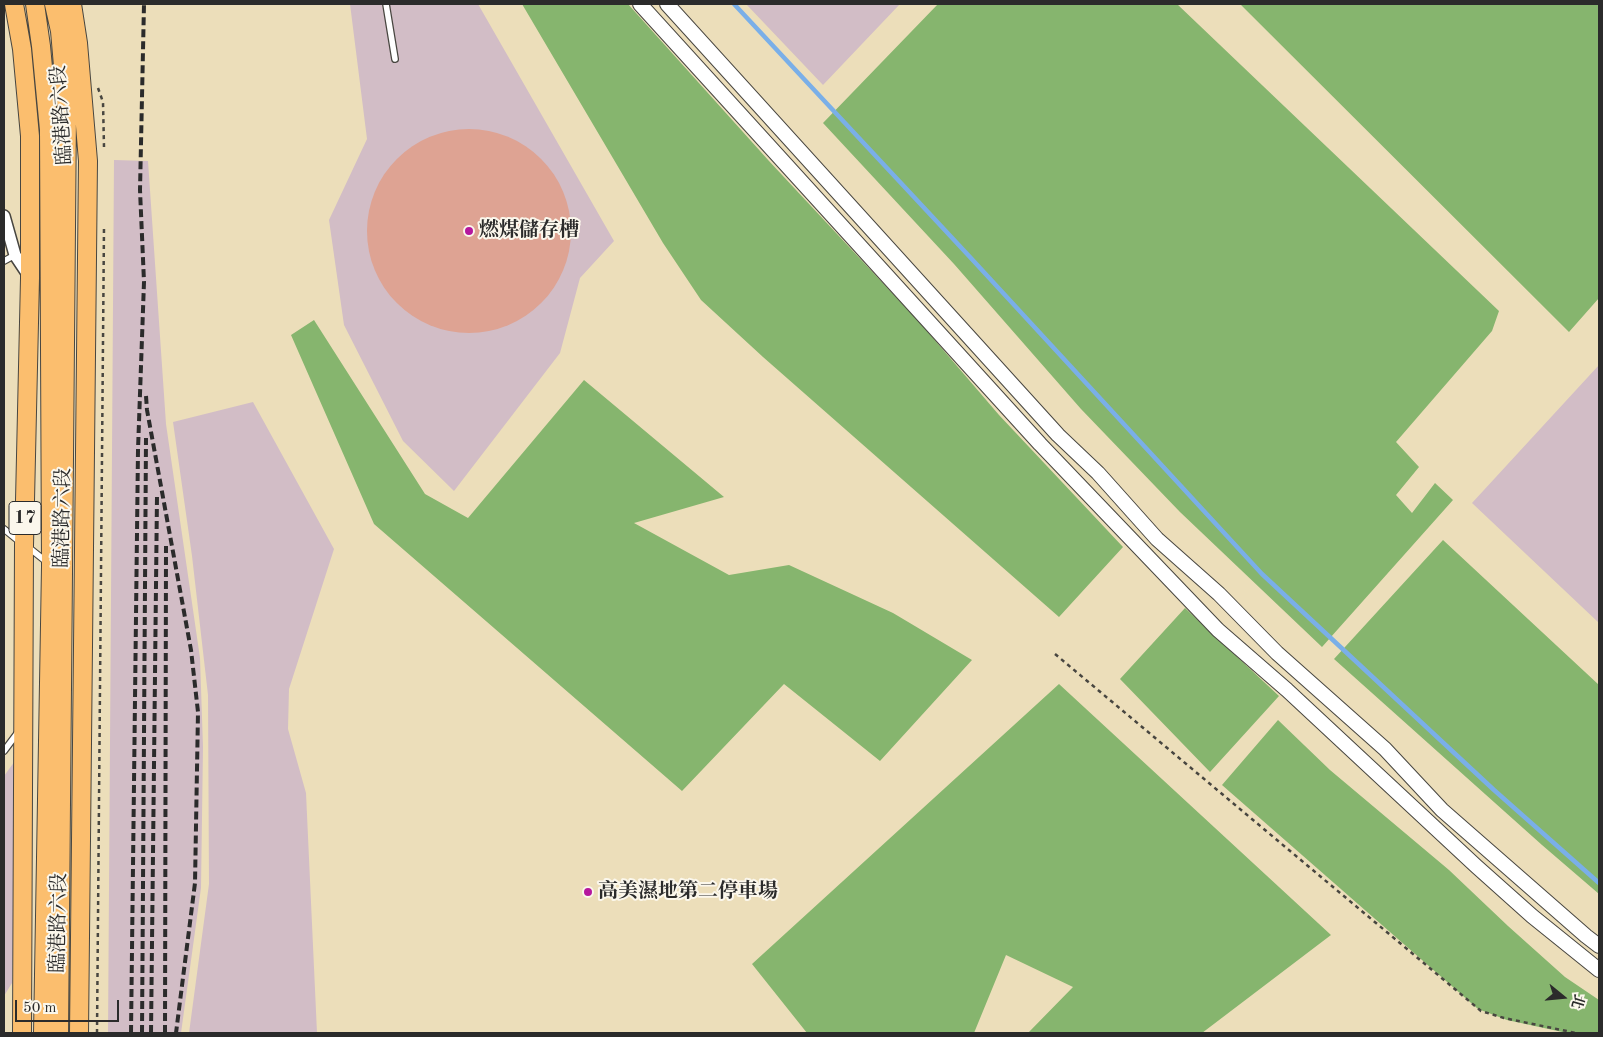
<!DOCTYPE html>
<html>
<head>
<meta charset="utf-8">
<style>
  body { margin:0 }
  #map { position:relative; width:1603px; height:1037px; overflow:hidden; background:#ecdeba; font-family:"Old Standard TT","Noto Serif TC",serif }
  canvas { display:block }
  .frame { position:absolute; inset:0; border:5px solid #2b2b2b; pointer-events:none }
  .north { position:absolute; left:1538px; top:972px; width:50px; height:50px; -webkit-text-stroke:4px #fbf7ec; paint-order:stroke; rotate:107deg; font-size:14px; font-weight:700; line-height:20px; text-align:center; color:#2b2b2b }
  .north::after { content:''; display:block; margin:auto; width:18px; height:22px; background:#2b2b2b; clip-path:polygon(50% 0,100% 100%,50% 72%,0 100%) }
  .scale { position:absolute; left:15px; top:1000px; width:104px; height:22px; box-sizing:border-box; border:2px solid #2b2b2b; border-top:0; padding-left:6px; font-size:15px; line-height:18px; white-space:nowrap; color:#2b2b2b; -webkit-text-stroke:4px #fbf7ec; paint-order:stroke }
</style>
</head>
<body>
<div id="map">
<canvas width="1603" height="1037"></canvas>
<div class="frame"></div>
<div class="north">北</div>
<div class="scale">50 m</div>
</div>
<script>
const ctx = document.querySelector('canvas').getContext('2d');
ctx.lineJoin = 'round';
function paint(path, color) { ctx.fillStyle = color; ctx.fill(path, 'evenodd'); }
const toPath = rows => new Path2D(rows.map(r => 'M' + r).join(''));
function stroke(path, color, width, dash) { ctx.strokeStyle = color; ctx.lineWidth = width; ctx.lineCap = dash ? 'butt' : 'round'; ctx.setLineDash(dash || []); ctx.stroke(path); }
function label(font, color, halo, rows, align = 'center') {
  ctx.font = font + ' "Old Standard TT","Noto Serif TC",serif'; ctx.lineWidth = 4; ctx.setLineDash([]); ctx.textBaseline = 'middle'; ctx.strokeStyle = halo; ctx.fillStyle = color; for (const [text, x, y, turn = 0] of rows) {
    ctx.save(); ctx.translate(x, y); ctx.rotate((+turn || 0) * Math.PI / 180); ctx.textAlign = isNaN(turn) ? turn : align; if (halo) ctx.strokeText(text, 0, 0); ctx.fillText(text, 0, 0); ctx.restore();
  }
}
paint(toPath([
  [350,4,478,4,614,241,580,278,560,353,454,491,403,441,344,325,329,220,367,139],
  [746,4,900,4,823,85],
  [114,160,148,161,166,424,200,658,203,747,201,888,181,1033,108,1033],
  [1599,365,1599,623,1472,503],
  [253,402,334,549,289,689,288,729,306,793,317,1033,189,1033,209,884,208,695,192,556,173,422],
  [20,754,12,983,4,996,4,776]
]), '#d2bdc6');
paint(toPath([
  [522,4,628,4,769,161,921,324,999,415,1123,547,1059,617,763,357,701,300,663,243],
  [938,4,1177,4,1499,311,1492,331,1396,442,1419,467,1396,495,1412,513,1435,483,1453,500,1322,647,1180,512,1081,409,954,264,823,123],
  [1240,4,1599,4,1599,298,1569,332],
  [314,320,425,494,468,518,584,380,724,497,634,523,729,575,789,565,893,613,972,660,880,761,784,684,682,791,374,524,291,335],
  [1443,540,1599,685,1599,894,1542,845,1334,659],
  [1185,608,1279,696,1210,772,1120,679],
  [1059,684,1331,935,1202,1033,1028,1033,1073,987,1006,955,974,1033,807,1033,752,964],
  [1278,720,1330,770,1449,870,1508,926,1565,977,1599,1000,1599,1033,1567,1033,1507,1020,1478,1009,1222,785]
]), '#86b56e');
stroke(toPath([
  [734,4,969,256,1262,574,1494,790,1599,883]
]), '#7aafe8', 4.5);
paint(toPath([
  '367 231a102 102 0 1 1 204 0a102 102 0 1 1-204 0Z'
]), '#dea393');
const service = toPath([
  [386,4,395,59],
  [4,261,15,255],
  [4,529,20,542],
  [28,547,48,563],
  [4,751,19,731]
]);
const minor = toPath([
  [4,216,15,255,29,276]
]);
const tertiary = toPath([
  [640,4,1040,444,1218,630,1287,690,1476,866,1532,916,1599,970],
  [667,4,1058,435,1098,473,1157,539,1219,594,1277,653,1385,749,1442,810,1586,936,1599,946]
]);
const primary = toPath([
  [14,4,22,49,30,136,30,278,24,545,22,1033],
  [35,4,41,46,49,130,51,566,43,1033],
  [54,4,60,31,67,112,59,1033],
  [72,4,78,43,88,161,79,1033]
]);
stroke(service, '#484640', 8);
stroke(minor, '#484640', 14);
stroke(tertiary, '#484640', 16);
stroke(primary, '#484640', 20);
stroke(toPath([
  [98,88,103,102,104,147],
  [1055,654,1481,1011,1504,1018,1576,1033],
  [97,1033,104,227]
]), '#484640', 2.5, [4, 4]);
stroke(service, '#fff', 5.5);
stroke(minor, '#fff', 11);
stroke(tertiary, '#fff', 14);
stroke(primary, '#fbbe6e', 18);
stroke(toPath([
  [146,396,147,410,191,650,198,712,195,883,176,1033],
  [131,1033,138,450,144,282,140,190,144,4],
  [142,1033,146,438],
  [151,1033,157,496],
  [165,1033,166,546]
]), '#2b2b2b', 4, [8, 4]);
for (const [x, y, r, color] of [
  [469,231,5,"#b5179e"],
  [588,892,5,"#b5179e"]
]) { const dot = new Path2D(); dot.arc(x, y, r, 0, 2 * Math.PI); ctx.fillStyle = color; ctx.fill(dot); stroke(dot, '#fbf7ec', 2); }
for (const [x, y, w] of [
  [25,518,32]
]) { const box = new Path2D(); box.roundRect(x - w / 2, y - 16.5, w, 33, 4); ctx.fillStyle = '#fbf7ec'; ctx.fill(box); stroke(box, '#2b2b2b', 1); }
label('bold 19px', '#2b2b2b', null, [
  ["17",25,518]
]);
label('20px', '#2b2b2b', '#fbf7ec', [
  ["臨港路六段",62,115,-94],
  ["臨港路六段",63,518,-89],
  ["臨港路六段",59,923,-89]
]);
label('bold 20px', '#2b2b2b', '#fbf7ec', [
  ["燃煤儲存槽",479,231],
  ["高美濕地第二停車場",598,892]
], 'left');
</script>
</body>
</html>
